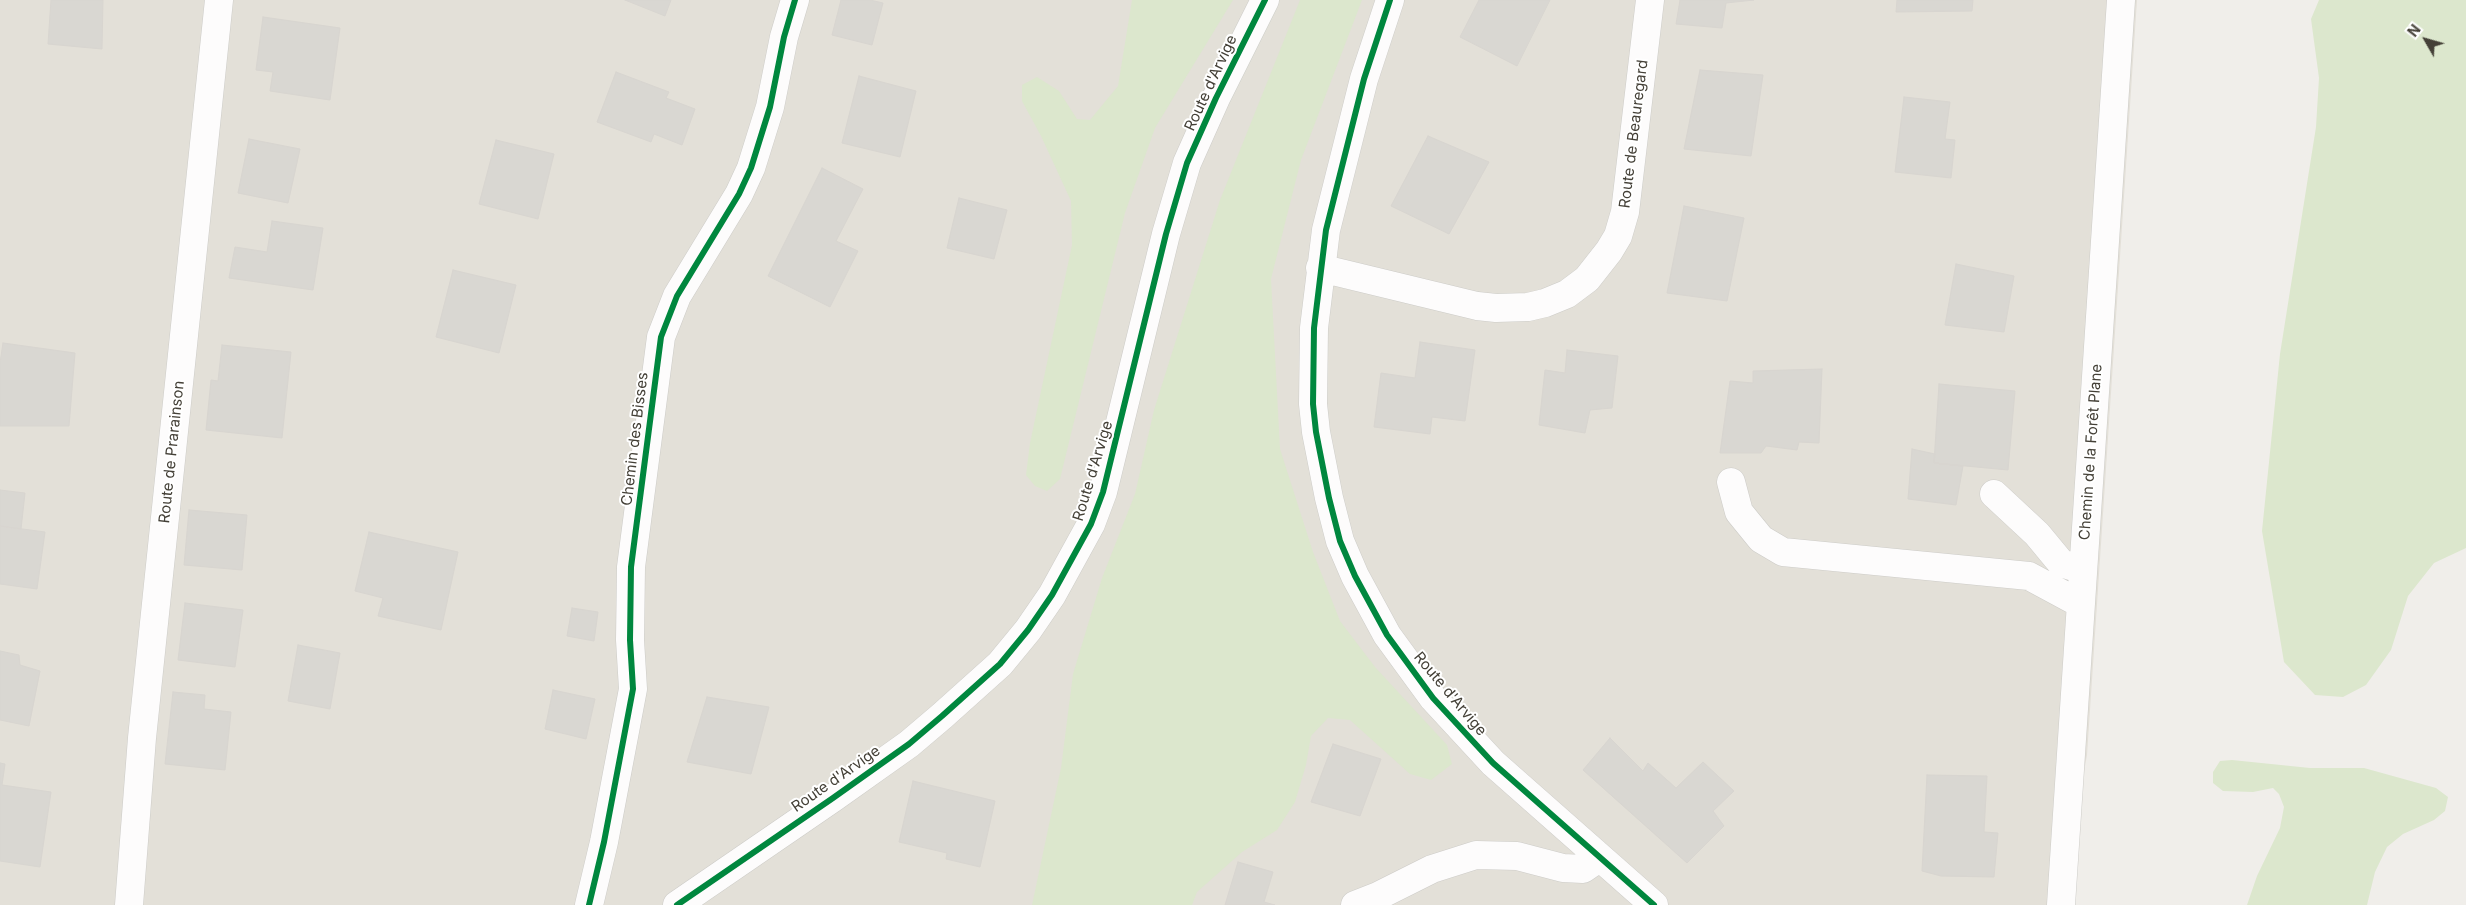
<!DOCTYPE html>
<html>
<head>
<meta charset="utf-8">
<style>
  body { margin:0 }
  #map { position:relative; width:2466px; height:905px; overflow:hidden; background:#f0eeea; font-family:Inter,sans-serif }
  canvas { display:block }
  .north { position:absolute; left:2401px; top:15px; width:50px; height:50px; -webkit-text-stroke:4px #fff; paint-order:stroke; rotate:308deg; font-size:14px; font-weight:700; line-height:20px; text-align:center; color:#444037 }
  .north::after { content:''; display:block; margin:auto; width:18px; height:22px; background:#444037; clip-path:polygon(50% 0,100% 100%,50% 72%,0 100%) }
</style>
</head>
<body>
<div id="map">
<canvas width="2466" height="905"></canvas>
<div class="north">N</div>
</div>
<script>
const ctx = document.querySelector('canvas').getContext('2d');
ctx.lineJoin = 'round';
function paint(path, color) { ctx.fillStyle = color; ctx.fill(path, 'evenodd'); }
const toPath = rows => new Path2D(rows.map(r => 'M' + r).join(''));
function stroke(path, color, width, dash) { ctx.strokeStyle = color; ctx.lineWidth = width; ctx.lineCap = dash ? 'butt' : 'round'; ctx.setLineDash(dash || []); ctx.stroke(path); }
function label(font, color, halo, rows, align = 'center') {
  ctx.font = font + ' Inter,sans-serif'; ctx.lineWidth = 4; ctx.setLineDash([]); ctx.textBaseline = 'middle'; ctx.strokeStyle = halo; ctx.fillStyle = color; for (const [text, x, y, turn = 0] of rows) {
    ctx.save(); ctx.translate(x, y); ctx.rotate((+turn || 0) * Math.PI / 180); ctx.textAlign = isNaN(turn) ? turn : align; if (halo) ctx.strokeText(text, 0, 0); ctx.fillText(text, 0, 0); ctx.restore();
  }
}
paint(toPath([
  [0,0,2137,0,2087,755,2060,905,0,905]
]), '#e3e0d8');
paint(toPath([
  [1132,0,1233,0,1155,128,1125,213,1060,479,1047,491,1035,486,1026,475,1030,443,1072,245,1071,201,1041,136,1022,101,1022,85,1037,77,1059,91,1077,119,1090,120,1118,86],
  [1300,0,1362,0,1301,160,1271,279,1280,449,1313,552,1340,621,1375,667,1447,745,1452,764,1431,780,1410,774,1350,720,1328,718,1311,736,1306,765,1295,802,1277,830,1242,852,1197,892,1192,905,1032,905,1061,768,1073,674,1102,578,1135,494,1154,410,1220,200],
  [2319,0,2466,0,2466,548,2434,563,2408,596,2391,650,2366,685,2343,697,2315,695,2284,662,2262,531,2280,354,2316,127,2319,78,2311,19],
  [2232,760,2310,768,2364,768,2436,788,2448,797,2445,811,2434,820,2403,834,2387,847,2375,872,2367,905,2247,905,2257,876,2280,828,2284,807,2279,794,2273,788,2253,792,2223,791,2213,783,2213,772,2220,761]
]), '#dce7cd');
const building = toPath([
  [51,0,103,0,102,49,48,44,51,0],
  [625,0,671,0,665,16,625,0],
  [841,0,870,0,883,3,872,45,832,35,841,0],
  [1479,0,1550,0,1517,66,1460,37,1479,0],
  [1680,0,1754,0,1726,3,1722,28,1676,24,1680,0],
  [1897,0,1973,0,1972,11,1896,12,1897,0],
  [263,17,340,28,330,100,270,91,273,72,256,70,263,17],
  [1700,70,1763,75,1751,156,1684,149,1700,70],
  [616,72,669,92,666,98,695,109,682,145,654,134,651,142,597,122,616,72],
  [859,76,916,91,900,157,842,143,859,76],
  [1904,97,1950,102,1945,139,1955,140,1951,178,1895,172,1904,97],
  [1428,136,1489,162,1449,234,1391,206,1428,136],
  [249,139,300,149,288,203,238,193,249,139],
  [496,140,554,154,538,219,479,204,496,140],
  [822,168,863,189,836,241,858,251,830,307,768,276,822,168],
  [959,198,1007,210,994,259,947,248,959,198],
  [1684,206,1744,218,1727,301,1667,293,1684,206],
  [272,221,323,228,313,290,229,278,235,247,267,252,272,221],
  [1956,264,2014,276,2004,332,1945,325,1956,264],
  [453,270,516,285,499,353,436,337,453,270],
  [1420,342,1475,350,1465,421,1432,417,1430,434,1374,427,1381,373,1415,378,1420,342],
  [3,343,75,353,69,426,0,426,0,363,3,343],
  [222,345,291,352,282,438,206,430,211,380,218,381,222,345],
  [1567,350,1618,356,1612,408,1590,410,1585,433,1539,425,1545,370,1565,373,1567,350],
  [1822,369,1819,443,1799,442,1797,450,1766,446,1761,453,1720,453,1730,381,1753,383,1753,371,1822,369],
  [1939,384,2015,391,2008,470,1934,463,1939,384],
  [1912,449,1935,454,1934,463,1963,466,1956,505,1908,499,1912,449],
  [0,490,25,493,21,529,0,526,0,490],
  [189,510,247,515,242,570,184,565,189,510],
  [0,526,45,532,37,589,0,584,0,526],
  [369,532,458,552,441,630,378,616,383,598,355,591,369,532],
  [185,603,243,610,235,667,178,660,185,603],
  [572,608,598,612,594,641,567,636,572,608],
  [298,645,340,653,330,709,288,701,298,645],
  [0,651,19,655,20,665,40,671,29,726,0,720,0,651],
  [553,690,595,699,586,739,545,729,553,690],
  [173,692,205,695,204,709,231,712,225,770,165,764,173,692],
  [707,697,769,707,751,774,687,762,707,697],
  [1610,738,1643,771,1648,763,1676,788,1703,762,1734,791,1713,811,1724,826,1687,863,1583,770,1610,738],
  [1333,744,1381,759,1360,816,1311,802,1333,744],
  [0,763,5,764,2,785,51,792,40,867,0,861,0,763],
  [1927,775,1987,776,1984,832,1998,833,1994,877,1941,876,1922,871,1927,775],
  [913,781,995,801,980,867,946,859,947,853,899,842,913,781],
  [1238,862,1273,872,1264,902,1275,905,1225,905,1238,862]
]);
paint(building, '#d9d7d2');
stroke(building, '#d8d5d0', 1);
const minor = toPath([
  [1390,0,1364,79,1326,230,1314,328,1313,404,1316,432,1329,498,1340,541,1355,576,1387,635,1433,698,1493,763,1654,905],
  [1320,268,1477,306,1496,308,1528,307,1545,303,1567,294,1587,279,1609,251,1618,236,1625,212,1650,0],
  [1731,482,1739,512,1761,539,1783,552,2029,576,2081,604],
  [1994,494,2037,534,2061,563,2083,570],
  [129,905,142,738,219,0],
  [589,905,604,842,633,689,630,640,631,567,661,337,677,296,739,194,751,168,770,107,784,37,795,0],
  [677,905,833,798,909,744,942,716,1000,664,1028,630,1052,595,1091,524,1103,492,1166,234,1187,163,1216,98,1265,0],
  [1355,905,1378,896,1432,869,1476,855,1517,856,1563,868,1583,869,1599,858],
  [2061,905,2121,0]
]);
stroke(minor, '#cdccc8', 29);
stroke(minor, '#fdfcfc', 28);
stroke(toPath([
  [1390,0,1364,79,1326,230,1314,328,1313,404,1316,432,1329,498,1340,541,1355,576,1387,635,1433,698,1493,763,1654,905],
  [589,905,604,842,633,689,630,640,631,567,661,337,677,296,739,194,751,168,770,107,784,37,795,0],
  [677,905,833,798,909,744,942,716,1000,664,1028,630,1052,595,1091,524,1103,492,1166,234,1187,163,1216,98,1265,0]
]), '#00873e', 6);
label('15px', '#444037', '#fff', [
  ["Route d'Arvige",1211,83,-65],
  ["Route de Beauregard",1634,134,-83],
  ["Chemin des Bisses",635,439,-83],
  ["Route de Prarainson",172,452,-84],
  ["Chemin de la Forêt Plane",2091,452,-86],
  ["Route d'Arvige",1093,471,-73],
  ["Route d'Arvige",1450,694,50],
  ["Route d'Arvige",836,779,-35]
]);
</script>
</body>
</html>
